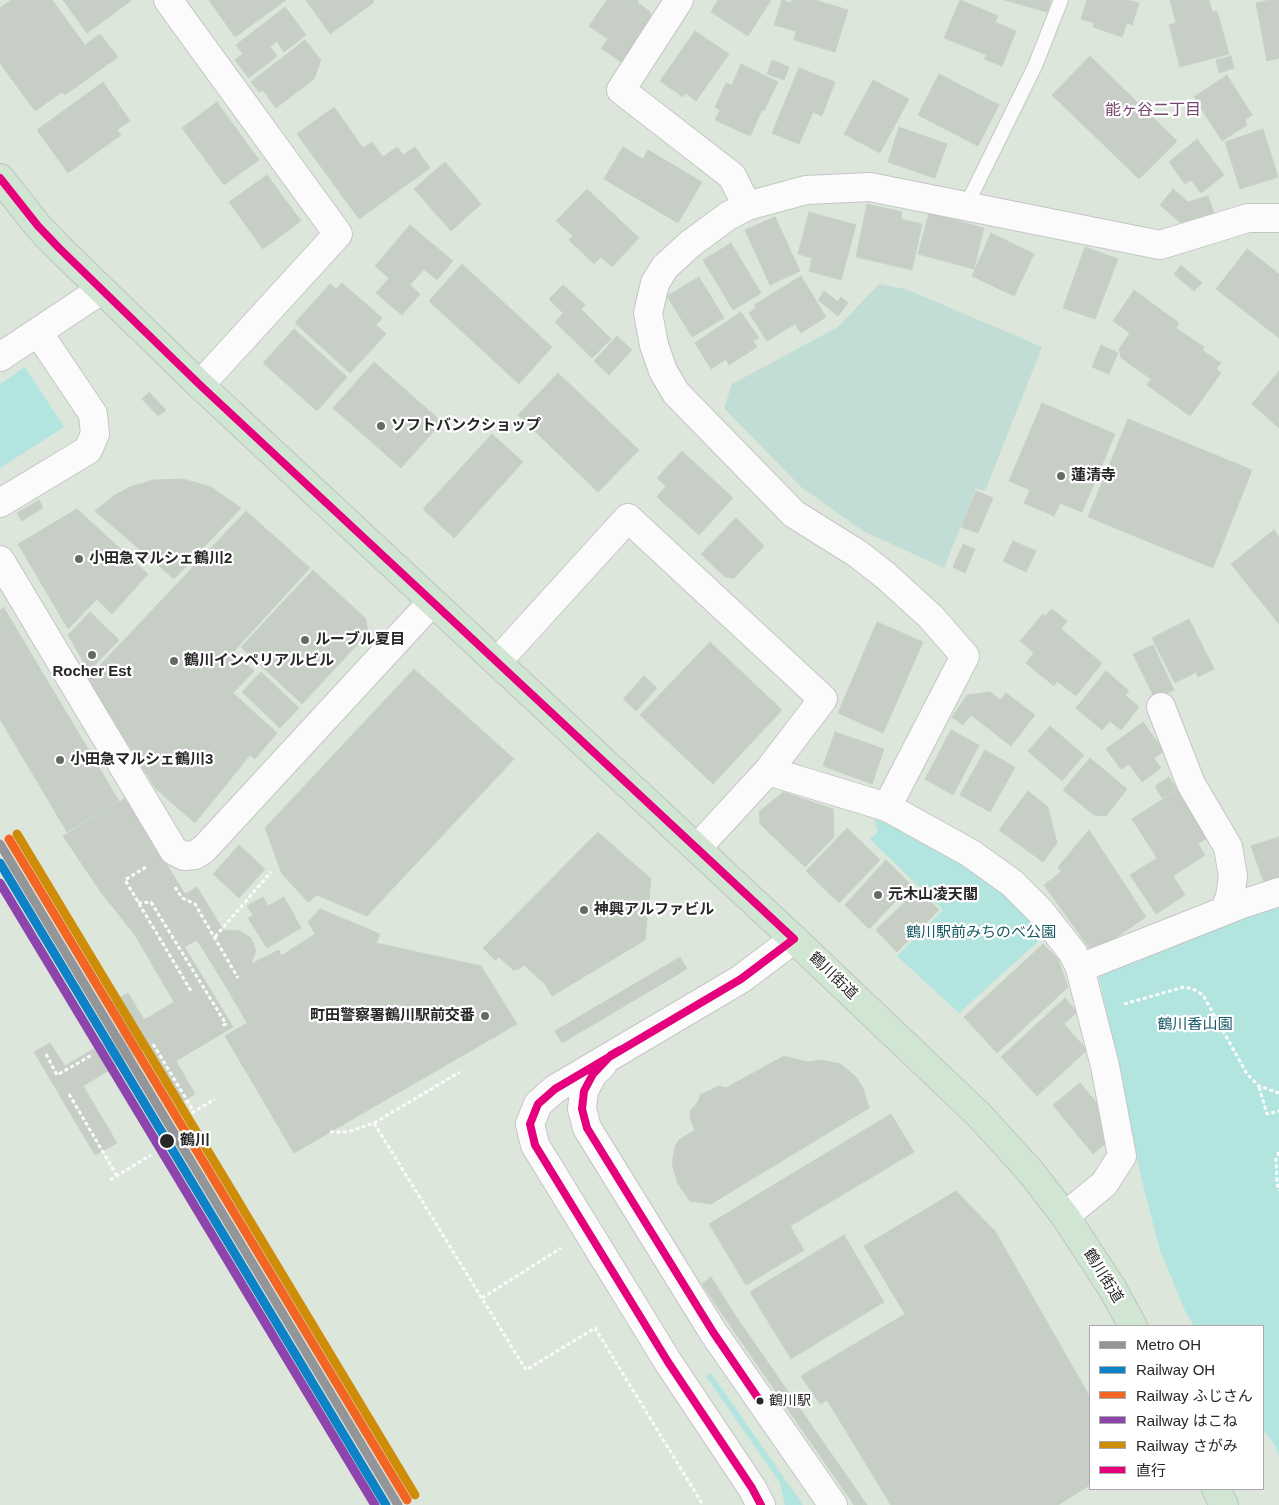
<!DOCTYPE html>
<html>
<head>
<meta charset="utf-8">
<style>
  body { margin:0 }
  #map { position:relative; width:1279px; height:1505px; overflow:hidden; background:#dce6db; font-family:Helvetica,"Noto Sans JP",sans-serif }
  canvas { display:block }
  .legend { position:absolute; left:1089px; top:1325px; width:175px; height:165px; box-sizing:border-box; background:#fff; border:1px solid #a9a9a9; margin:0; padding:6px 9px; list-style:none; font-size:15px; color:#272727 }
  .legend li { display:flex; align-items:center; gap:10px; height:25px }
  .legend b { width:25px; border:1px solid #a9a9a9 }
</style>
</head>
<body>
<div id="map">
<canvas width="1279" height="1505"></canvas>
<ul class="legend">
<li><b style="height:6px;background:#939598"></b>Metro OH</li>
<li><b style="height:6px;background:#0d82c7"></b>Railway OH</li>
<li><b style="height:6px;background:#f26522"></b>Railway ふじさん</li>
<li><b style="height:6px;background:#8e44ad"></b>Railway はこね</li>
<li><b style="height:6px;background:#cd8d08"></b>Railway さがみ</li>
<li><b style="height:6px;background:#e5007d"></b>直行</li>
</ul>
</div>
<script>
const ctx = document.querySelector('canvas').getContext('2d');
ctx.lineJoin = 'round';
function paint(path, color) { ctx.fillStyle = color; ctx.fill(path, 'evenodd'); }
const toPath = rows => new Path2D(rows.map(r => 'M' + r).join(''));
function stroke(path, color, width, dash) { ctx.strokeStyle = color; ctx.lineWidth = width; ctx.lineCap = dash ? 'butt' : 'round'; ctx.setLineDash(dash || []); ctx.stroke(path); }
function label(font, color, halo, rows, align = 'center') {
  ctx.font = font + ' Helvetica,"Noto Sans JP",sans-serif'; ctx.lineWidth = 4.5; ctx.setLineDash([]); ctx.textBaseline = 'middle'; ctx.strokeStyle = halo; ctx.fillStyle = color; for (const [text, x, y, turn = 0] of rows) {
    ctx.save(); ctx.translate(x, y); ctx.rotate((+turn || 0) * Math.PI / 180); ctx.textAlign = isNaN(turn) ? turn : align; if (halo) ctx.strokeText(text, 0, 0); ctx.fillText(text, 0, 0); ctx.restore();
  }
}
paint(toPath([
  [25,367,64,427,0,468,0,384],
  [874,818,886,823,960,864,1002,892,1030,919,1044,936,959,1013,897,956,943,910,870,839,878,832],
  [1279,902,1279,1455,1275,1445,1263,1429,1263,1326,1194,1326,1186,1313,1160,1250,1143,1185,1098,972],
  [711,1373,803,1505,785,1505,780,1483,706,1376]
]), '#b2e4e0');
paint(toPath([
  [879,284,906,289,1042,347,985,491,976,488,944,568,863,531,801,487,724,408,732,384,838,327]
]), '#c2ddd5');
const building = toPath([
  [11,0,52,0,85,45,100,34,118,57,65,95,62,92,35,111,0,63,0,8,11,0],
  [63,0,132,0,87,33,63,0],
  [209,0,286,0,235,37,209,0],
  [306,0,373,0,374,2,330,34,306,0],
  [607,0,639,0,637,2,650,12,652,25,624,64,601,48,608,39,589,26,607,0],
  [718,0,771,0,748,36,711,12,718,0],
  [782,0,791,3,792,0,814,0,848,10,835,52,794,40,796,31,774,25,782,0],
  [960,0,998,16,995,22,1016,31,1002,66,984,59,987,55,944,38,960,0],
  [1005,0,1051,0,1047,12,1005,0],
  [1087,0,1128,0,1139,3,1132,25,1127,23,1122,37,1093,27,1094,23,1081,19,1087,0],
  [1170,0,1209,0,1212,12,1217,11,1229,54,1180,67,1169,25,1176,23,1170,0],
  [1270,0,1279,0,1279,58,1267,61,1256,3,1270,0],
  [285,7,306,35,284,52,277,41,270,47,277,56,249,78,235,60,243,54,236,45,285,7],
  [695,31,729,54,696,101,686,93,683,97,660,81,695,31],
  [305,40,321,60,314,79,276,108,263,90,259,92,251,82,305,40],
  [1090,56,1177,141,1139,179,1052,95,1090,56],
  [1231,56,1234,68,1219,73,1216,60,1231,56],
  [772,60,789,67,784,80,767,74,772,60],
  [741,64,778,82,764,111,762,110,750,136,715,120,720,110,715,107,726,83,732,85,741,64],
  [799,68,835,82,822,116,813,112,799,144,772,133,799,68],
  [939,74,999,105,978,146,918,115,939,74],
  [1227,75,1252,115,1245,120,1247,125,1222,141,1194,97,1227,75],
  [873,80,909,99,880,153,844,134,873,80],
  [103,82,130,121,117,130,121,135,68,173,37,130,103,82],
  [217,102,259,160,224,185,182,128,217,102],
  [334,107,363,148,372,142,383,157,397,147,403,155,415,147,430,168,359,219,297,134,334,107],
  [899,127,947,144,935,178,888,162,899,127],
  [1263,129,1278,177,1240,189,1225,142,1263,129],
  [1197,139,1224,175,1201,193,1191,180,1185,184,1169,162,1197,139],
  [623,147,643,159,648,150,702,182,678,223,604,179,623,147],
  [445,162,481,204,451,231,414,189,445,162],
  [267,175,301,221,263,249,229,202,267,175],
  [587,189,639,238,612,267,601,257,594,264,569,240,573,236,556,221,587,189],
  [1173,189,1188,202,1208,196,1216,219,1190,231,1160,205,1173,189],
  [867,204,902,212,901,219,922,224,912,270,856,257,867,204],
  [809,212,856,225,841,280,809,271,812,258,798,254,809,212],
  [929,213,984,228,974,269,918,254,929,213],
  [775,217,800,271,770,285,745,230,775,217],
  [410,225,453,261,437,280,424,269,410,285,420,294,402,315,376,293,389,278,375,266,410,225],
  [991,233,1034,254,1014,296,972,276,991,233],
  [731,243,761,293,733,310,703,260,731,243],
  [1085,247,1118,259,1095,319,1063,308,1085,247],
  [1247,249,1279,274,1279,338,1216,289,1247,249],
  [462,264,552,347,519,384,429,301,462,264],
  [1181,265,1202,283,1194,291,1174,274,1181,265],
  [801,276,826,317,801,333,795,324,767,341,749,313,756,308,754,305,801,276],
  [699,277,724,318,692,337,667,296,699,277],
  [342,283,382,318,376,325,386,334,350,373,295,323,330,284,336,289,342,283],
  [563,285,585,305,581,309,611,339,592,358,555,322,563,313,549,299,563,285],
  [1134,290,1179,323,1176,328,1204,347,1202,350,1221,363,1216,369,1221,373,1190,416,1147,385,1151,379,1121,358,1119,349,1130,333,1113,321,1134,290],
  [824,291,838,302,841,297,848,303,838,316,818,300,824,291],
  [741,312,759,338,753,341,757,347,729,365,726,359,711,369,695,343,741,312],
  [294,329,347,377,317,411,263,363,294,329],
  [617,336,632,350,609,375,594,361,617,336],
  [1101,345,1118,353,1109,374,1092,367,1101,345],
  [374,362,442,422,401,468,333,408,374,362],
  [1279,371,1279,428,1252,404,1279,371],
  [558,373,639,450,598,492,518,415,558,373],
  [149,392,166,410,158,416,142,399,149,392],
  [1042,403,1115,434,1082,512,1060,503,1054,516,1024,503,1030,490,1009,481,1042,403],
  [1128,419,1252,470,1213,568,1088,517,1128,419],
  [492,434,523,462,454,538,423,509,492,434],
  [682,451,733,498,699,535,657,497,666,486,657,478,682,451],
  [183,479,211,487,241,508,174,579,95,511,115,495,130,487,154,480,183,479],
  [976,491,993,498,978,533,961,527,976,491],
  [39,500,43,508,22,521,17,513,39,500],
  [77,509,148,574,112,614,97,599,68,629,18,544,77,509],
  [246,511,310,568,234,651,254,671,233,693,277,733,255,759,250,755,195,823,156,789,87,679,246,511],
  [736,518,764,546,734,578,725,577,701,554,736,518],
  [1274,530,1279,537,1279,624,1231,564,1274,530],
  [1013,541,1036,551,1026,572,1003,561,1013,541],
  [963,544,975,549,965,573,953,567,963,544],
  [313,570,366,619,368,633,302,704,241,647,313,570],
  [4,608,119,801,67,832,0,719,0,610,4,608],
  [1052,609,1067,621,1061,629,1102,663,1076,696,1057,681,1054,686,1026,663,1034,653,1020,641,1043,614,1045,616,1052,609],
  [90,612,119,640,89,671,68,635,90,612],
  [1189,619,1214,669,1198,677,1196,672,1175,683,1152,638,1189,619],
  [877,622,923,642,883,733,838,713,877,622],
  [710,642,782,710,713,784,640,715,710,642],
  [1153,645,1174,690,1155,699,1133,654,1153,645],
  [414,669,514,759,367,916,317,895,308,902,282,874,265,828,414,669],
  [1106,671,1129,691,1125,695,1139,707,1121,730,1110,721,1102,730,1076,708,1106,671],
  [261,672,299,708,280,728,242,692,261,672],
  [644,676,657,688,636,711,623,699,644,676],
  [990,692,1000,700,1006,693,1035,715,1011,746,971,715,963,725,952,717,967,695,990,692],
  [1143,722,1164,751,1154,758,1161,768,1142,782,1129,764,1121,769,1106,749,1143,722],
  [1050,726,1084,755,1062,781,1028,751,1050,726],
  [951,730,979,745,953,795,925,779,951,730],
  [835,732,884,749,872,784,823,766,835,732],
  [985,750,1015,767,990,812,960,795,985,750],
  [1090,758,1127,789,1106,816,1094,815,1063,790,1090,758],
  [1169,777,1177,789,1162,798,1155,786,1169,777],
  [1177,790,1208,837,1198,844,1205,855,1173,876,1185,895,1156,914,1130,875,1157,858,1132,819,1177,790],
  [1028,791,1048,807,1057,843,1043,862,999,830,1028,791],
  [783,792,833,809,834,837,805,867,760,824,759,812,783,792],
  [126,798,185,894,197,887,223,930,240,931,251,938,256,950,251,964,238,978,225,985,197,940,184,947,102,812,126,798],
  [102,812,166,916,135,935,100,891,63,836,102,812],
  [847,828,880,860,839,903,806,871,847,828],
  [1089,830,1146,917,1093,953,1044,885,1061,872,1058,867,1089,830],
  [598,832,651,879,645,940,552,996,545,984,524,965,519,969,513,970,499,957,495,960,483,948,598,832],
  [1279,837,1279,877,1264,883,1251,846,1279,837],
  [239,845,265,869,239,898,213,874,239,845],
  [886,860,911,885,869,929,845,905,886,860],
  [918,889,939,910,897,952,876,930,918,889],
  [263,897,268,906,284,897,301,928,267,948,248,918,253,915,247,906,263,897],
  [320,909,380,934,376,943,481,966,517,1024,294,1153,225,1036,247,1023,225,985,238,978,251,964,279,950,281,956,315,934,308,922,320,909],
  [166,916,233,1027,176,1061,195,1094,178,1104,145,1049,83,1086,117,1143,95,1155,34,1052,50,1043,65,1066,124,1031,108,1004,128,993,144,1020,174,1002,135,935,166,916],
  [1043,944,1058,959,1068,987,997,1053,964,1017,1043,944],
  [680,957,687,969,562,1043,555,1031,680,957],
  [1065,998,1077,1012,1064,1024,1087,1050,1037,1096,1001,1057,1065,998],
  [784,1056,807,1062,821,1060,841,1064,856,1077,863,1088,869,1108,711,1204,690,1201,678,1184,672,1164,675,1146,679,1140,695,1130,690,1118,690,1111,698,1102,700,1095,719,1086,726,1088,784,1056],
  [1080,1083,1097,1103,1107,1142,1093,1154,1053,1105,1080,1083],
  [891,1114,914,1152,790,1226,804,1250,746,1285,709,1224,891,1114],
  [956,1191,995,1231,1090,1397,1090,1485,1058,1505,891,1505,827,1400,820,1404,801,1376,905,1314,864,1246,956,1191],
  [844,1235,884,1302,791,1359,750,1292,844,1235],
  [711,1277,737,1318,867,1505,854,1505,729,1324,702,1284,711,1277]
]);
paint(building, '#c7cec6');
stroke(building, '#c8d1c8', 1);
const lane = toPath([
  [966,206,1035,66,1061,0]
]);
const street = toPath([
  [168,0,338,234,200,385],
  [679,0,621,90,732,176,747,206],
  [0,503,88,450,95,434,93,414,38,332],
  [0,560,174,851,184,856,195,855,204,849,432,602],
  [497,662,628,518,823,699,768,771,697,848],
  [1161,707,1191,784,1228,847,1233,876,1230,897,1224,911],
  [768,771,887,807,970,853,1012,883,1040,911,1073,953,1080,968,1105,1066,1122,1156,1104,1184,1065,1216],
  [887,807,965,656,931,617,886,576,858,554,794,514,676,393,663,371,654,345,648,313,655,283,665,267,690,244,728,216,747,206,806,190,870,187,1160,245,1248,218,1279,218],
  [1080,968,1242,904,1279,892]
]);
const secondary = toPath([
  [0,357,101,290],
  [603,1064,593,1074,584,1091,582,1109,587,1128,713,1332,833,1505],
  [761,1505,752,1488,668,1362,535,1145,530,1124,538,1104,555,1089,741,979,794,939]
]);
const primary = toPath([
  [0,178,38,226,59,248,200,385,794,939,979,1115,1030,1171,1065,1216,1112,1288,1133,1326],
  [1216,1489,1224,1505]
]);
stroke(lane, '#c5c6c5', 16);
stroke(street, '#c5c6c5', 30);
stroke(secondary, '#c5c6c5', 30);
stroke(primary, '#bfc3bf', 30);
stroke(toPath([
  [146,867,125,880,191,991],
  [175,887,182,898,195,904,238,978],
  [138,903,151,902,226,1024,224,1025,222,1022],
  [215,937,271,872],
  [1124,1004,1184,987,1193,989,1203,995,1247,1074,1259,1086,1279,1093],
  [153,1044,194,1112],
  [46,1054,57,1075,92,1055],
  [1259,1087,1267,1114,1279,1111],
  [69,1094,117,1176],
  [175,1123,215,1099],
  [374,1123,526,1370,595,1328,703,1505],
  [330,1132,348,1132,374,1123,460,1072],
  [1279,1152,1276,1159,1277,1183,1279,1191],
  [110,1180,151,1155],
  [482,1298,561,1248]
]), '#fafbfa', 3, [4, 2.5]);
stroke(lane, '#fafbfa', 14);
stroke(street, '#fafbfa', 28);
stroke(secondary, '#fafbfa', 28);
stroke(primary, '#d0e6d3', 28);
stroke(toPath([
  [0,178,38,226,59,248,200,385,794,939],
  [620,1050,611,1055,593,1074,584,1091,582,1109,587,1128,713,1332,760,1401],
  [761,1505,752,1488,668,1362,535,1145,530,1124,538,1104,555,1089,741,979,794,939]
]), '#e5007d', 8);
stroke(toPath([
  [0,863,386,1505]
]), '#0d82c7', 9);
stroke(toPath([
  [9,839,407,1500]
]), '#f26522', 9);
stroke(toPath([
  [0,883,375,1505]
]), '#8e44ad', 9);
stroke(toPath([
  [17,834,415,1495]
]), '#cd8d08', 9);
stroke(toPath([
  [0,844,398,1505]
]), '#939598', 9);
for (const [x, y, r, color] of [
  [381,426,5,"#666a66"],
  [1061,476,5,"#666a66"],
  [79,559,5,"#666a66"],
  [305,640,5,"#666a66"],
  [92,655,5,"#666a66"],
  [174,661,5,"#666a66"],
  [60,760,5,"#666a66"],
  [878,895,5,"#666a66"],
  [584,910,5,"#666a66"],
  [485,1016,5,"#666a66"],
  [167,1141,8,"#272727"],
  [760,1401,4.5,"#272727"]
]) { const dot = new Path2D(); dot.arc(x, y, r, 0, 2 * Math.PI); ctx.fillStyle = color; ctx.fill(dot); stroke(dot, '#fff', 2); }
label('14px', '#272727', '#fff', [
  ["鶴川駅",769,1401]
], 'left');
label('bold 15px', '#272727', '#fff', [
  ["ソフトバンクショップ",391,426],
  ["蓮清寺",1071,476],
  ["小田急マルシェ鶴川2",89,559],
  ["ルーブル夏目",315,640],
  ["鶴川インペリアルビル",184,661],
  ["Rocher Est",92,672,"center"],
  ["小田急マルシェ鶴川3",70,760],
  ["元木山凌天閣",888,895],
  ["神興アルファビル",594,910],
  ["町田警察署鶴川駅前交番",475,1016,"right"]
], 'left');
label('15px', '#165864', '#fff', [
  ["鶴川駅前みちのべ公園",981,933],
  ["鶴川香山園",1195,1025]
]);
label('15px', '#272727', '#fff', [
  ["鶴川街道",833,976,44],
  ["鶴川街道",1103,1276,58]
]);
label('bold 15px', '#272727', '#fff', [
  ["鶴川",180,1141]
], 'left');
label('16px', '#78466f', '#fff', [
  ["能ヶ谷二丁目",1153,111]
]);
</script>
</body>
</html>
